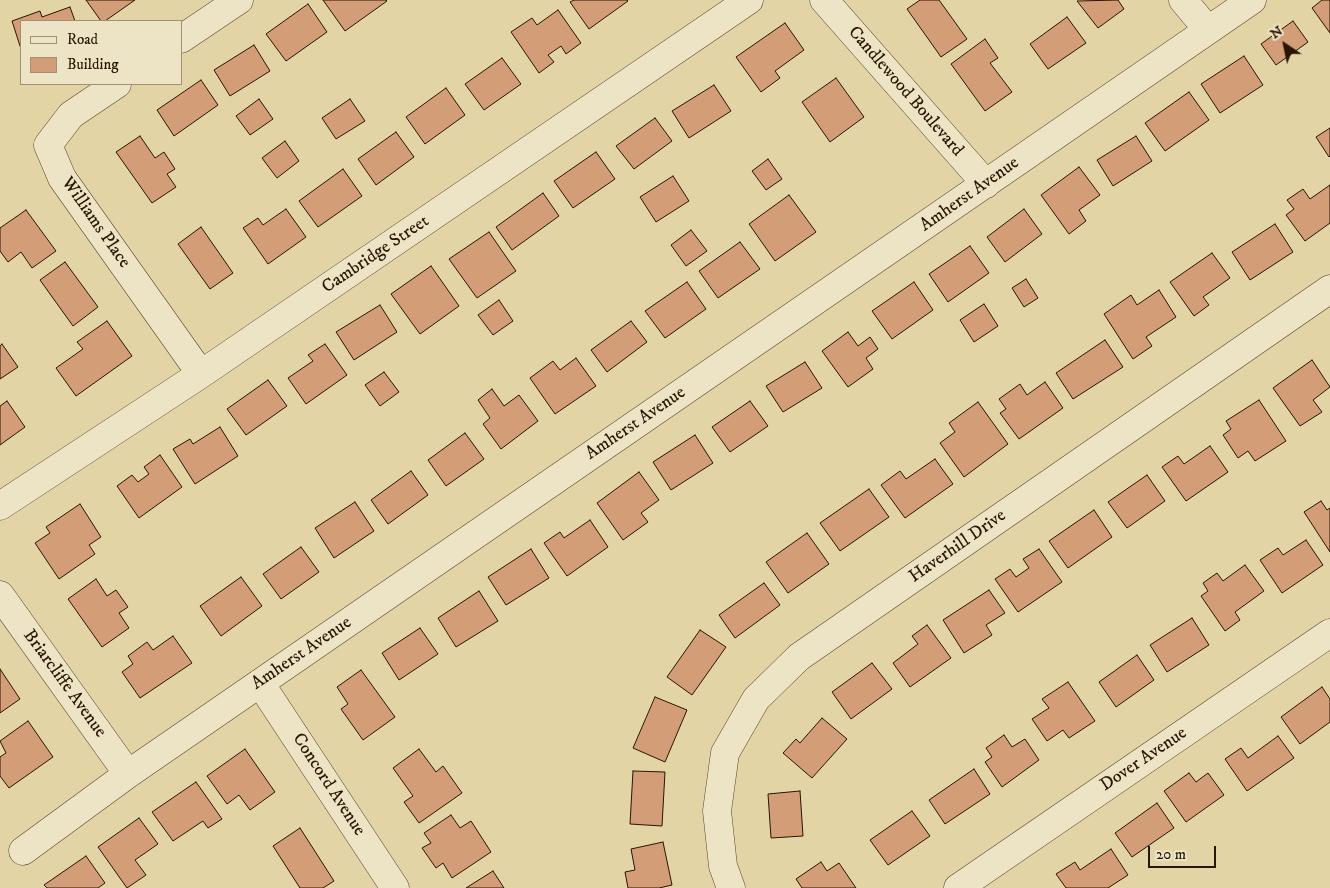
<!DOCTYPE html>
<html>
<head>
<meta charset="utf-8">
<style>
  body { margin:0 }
  #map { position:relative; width:1330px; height:888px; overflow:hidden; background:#e3d4a6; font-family:"IM FELL DW Pica",serif }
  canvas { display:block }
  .legend { position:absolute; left:20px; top:20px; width:162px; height:65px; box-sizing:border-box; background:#ede3c5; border:1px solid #9e9177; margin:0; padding:6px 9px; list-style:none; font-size:15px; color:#281502 }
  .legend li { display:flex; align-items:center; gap:10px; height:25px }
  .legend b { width:25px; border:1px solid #9e9177 }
  .north { position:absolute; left:1260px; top:20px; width:50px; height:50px; -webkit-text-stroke:4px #ede3c5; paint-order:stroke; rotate:326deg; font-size:14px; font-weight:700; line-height:20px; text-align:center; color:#281502 }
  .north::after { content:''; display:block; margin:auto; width:18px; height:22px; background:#281502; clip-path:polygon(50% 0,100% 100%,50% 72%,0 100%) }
  .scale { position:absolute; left:1148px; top:846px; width:68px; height:22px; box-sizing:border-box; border:2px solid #281502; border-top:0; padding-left:6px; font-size:15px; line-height:18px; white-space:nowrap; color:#281502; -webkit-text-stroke:4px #ede3c5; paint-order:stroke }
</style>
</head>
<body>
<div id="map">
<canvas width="1330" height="888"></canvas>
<ul class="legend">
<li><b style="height:6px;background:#ede3c5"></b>Road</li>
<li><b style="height:14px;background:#d39d78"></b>Building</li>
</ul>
<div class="north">N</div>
<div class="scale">20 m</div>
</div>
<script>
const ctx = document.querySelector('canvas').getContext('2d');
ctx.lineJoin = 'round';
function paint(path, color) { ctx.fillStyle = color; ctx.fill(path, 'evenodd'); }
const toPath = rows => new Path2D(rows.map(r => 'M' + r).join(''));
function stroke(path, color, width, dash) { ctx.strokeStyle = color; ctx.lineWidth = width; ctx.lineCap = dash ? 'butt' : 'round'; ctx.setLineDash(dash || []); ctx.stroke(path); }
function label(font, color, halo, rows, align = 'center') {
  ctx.font = font + ' "IM FELL DW Pica",serif'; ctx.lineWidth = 4; ctx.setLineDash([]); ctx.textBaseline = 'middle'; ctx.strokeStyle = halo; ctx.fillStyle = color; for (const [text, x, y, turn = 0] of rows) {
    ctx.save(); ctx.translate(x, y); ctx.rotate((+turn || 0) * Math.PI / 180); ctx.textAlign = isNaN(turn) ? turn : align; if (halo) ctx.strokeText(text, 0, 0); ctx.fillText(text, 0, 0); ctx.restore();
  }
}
const building = toPath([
  [86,0,135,0,105,21,101,21,86,0],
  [323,0,386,0,387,1,345,31,323,0],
  [574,0,627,0,628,1,589,29,570,2,574,0],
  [920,0,939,0,967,39,941,57,907,9,920,0],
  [1118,0,1124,9,1098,28,1077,1,1118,0],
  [1322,0,1330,0,1330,33,1312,8,1322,0],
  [308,4,327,32,286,61,266,34,308,4],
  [70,7,75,21,21,21,21,49,12,21,40,11,42,17,70,7],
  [558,10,581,43,566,54,561,46,548,55,554,62,539,73,511,32,532,18,537,25,558,10],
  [1067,17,1086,43,1048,69,1030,44,1067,17],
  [1293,21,1308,42,1276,65,1261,44,1293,21],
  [785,23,804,50,775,71,780,78,761,92,736,57,785,23],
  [985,39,998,58,990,63,1012,92,985,111,951,64,985,39],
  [254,45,270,71,230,96,214,70,254,45],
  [1244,56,1263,85,1220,113,1201,84,1244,56],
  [502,58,521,84,484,110,465,84,502,58],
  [836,78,864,117,830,142,802,102,836,78],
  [201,80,218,105,174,136,157,110,201,80],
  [714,85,731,111,689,138,672,111,714,85],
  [446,88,465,115,425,144,406,117,446,88],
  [1189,92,1209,120,1165,151,1145,123,1189,92],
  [259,99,273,119,250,135,236,116,259,99],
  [350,99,365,121,336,139,322,118,350,99],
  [655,118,672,141,634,169,616,146,655,118],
  [1330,128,1330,156,1329,157,1316,137,1330,128],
  [396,132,414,157,376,185,358,159,396,132],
  [140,136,155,158,164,152,175,169,167,174,176,187,152,203,116,152,140,136],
  [1136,136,1152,161,1113,186,1097,160,1136,136],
  [285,141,299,161,277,178,262,158,285,141],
  [596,152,615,179,573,208,554,181,596,152],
  [768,159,782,179,766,190,752,171,768,159],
  [1079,167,1100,195,1079,210,1086,221,1069,234,1041,195,1079,167],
  [343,169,362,196,318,227,299,201,343,169],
  [673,176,689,201,656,222,640,197,673,176],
  [1330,185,1330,223,1305,241,1286,215,1294,209,1287,200,1303,189,1310,199,1330,185],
  [543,193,559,216,512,250,496,227,543,193],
  [789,195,816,232,775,261,749,224,789,195],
  [286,209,306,237,268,264,243,228,258,218,263,225,286,209],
  [1024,209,1042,234,1005,262,987,237,1024,209],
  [26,210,56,251,32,268,21,252,8,262,0,251,0,228,26,210],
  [1275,224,1293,252,1250,280,1232,252,1275,224],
  [201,227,233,273,210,289,178,244,201,227],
  [691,230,707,251,686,266,671,245,691,230],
  [489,232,516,271,477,298,449,259,489,232],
  [740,242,760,269,718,298,699,271,740,242],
  [970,246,989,273,948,302,929,274,970,246],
  [1212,253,1230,278,1203,297,1209,305,1194,316,1170,282,1212,253],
  [65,262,98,307,73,326,40,280,65,262],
  [431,266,459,306,420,334,391,294,431,266],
  [1026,279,1038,298,1024,307,1012,288,1026,279],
  [687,282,706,309,665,338,645,311,687,282],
  [914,282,933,310,892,339,872,311,914,282],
  [1159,290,1176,317,1146,337,1152,346,1133,359,1104,314,1131,295,1137,305,1159,290],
  [499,300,513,321,493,335,478,315,499,300],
  [984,304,998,326,974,342,960,320,984,304],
  [380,305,397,332,354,360,336,332,380,305],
  [107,321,132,356,76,396,56,368,83,349,77,342,107,321],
  [631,321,647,342,607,372,591,350,631,321],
  [848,332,858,346,870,337,878,349,866,358,873,369,848,387,822,351,848,332],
  [1105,340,1123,367,1073,399,1056,373,1105,340],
  [2,344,18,367,0,379,0,346,2,344],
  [325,344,347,375,306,404,288,378,313,361,308,355,325,344],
  [576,358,596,386,555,414,530,378,553,361,560,370,576,358],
  [1312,360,1330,387,1313,400,1322,412,1300,426,1273,388,1312,360],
  [805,362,822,388,783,412,766,386,805,362],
  [384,372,399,392,380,406,365,385,384,372],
  [268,380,287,406,246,435,227,409,268,380],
  [1045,382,1063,408,1019,439,1000,413,1006,409,999,399,1020,384,1027,395,1045,382],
  [492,389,504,406,519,395,538,421,501,449,483,424,490,418,478,400,492,389],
  [1259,400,1286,441,1255,461,1248,451,1238,458,1223,435,1231,429,1226,421,1259,400],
  [7,401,25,427,0,445,0,406,7,401],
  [750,401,768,426,730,452,712,427,750,401],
  [978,402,1008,444,964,477,940,443,955,432,949,423,978,402],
  [220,427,238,456,195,484,173,449,190,439,193,444,220,427],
  [465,433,484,459,446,486,428,460,465,433],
  [695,435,713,463,671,490,653,462,695,435],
  [1210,446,1228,472,1186,501,1162,467,1178,456,1184,464,1210,446],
  [160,455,182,487,139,518,117,486,132,475,138,482,149,474,144,467,160,455],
  [935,459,953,484,905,518,881,485,900,471,906,479,935,459],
  [411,471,428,495,388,524,371,500,411,471],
  [639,472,659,500,641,513,648,522,623,540,597,503,639,472],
  [1147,475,1165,501,1127,528,1108,502,1147,475],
  [869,489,889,517,840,551,820,523,869,489],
  [1321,501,1327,510,1330,508,1330,552,1304,512,1321,501],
  [355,502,374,531,334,558,315,528,355,502],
  [80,504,101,537,89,545,95,554,59,579,35,543,50,533,46,527,80,504],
  [1094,510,1112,537,1068,568,1049,541,1094,510],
  [590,520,608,547,567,576,544,543,560,532,564,538,590,520],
  [807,533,829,564,788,593,766,562,807,533],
  [1306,540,1323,565,1282,593,1260,560,1278,548,1283,555,1306,540],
  [301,547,319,572,281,599,263,574,301,547],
  [531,549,549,578,506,605,488,577,531,549],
  [1039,549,1062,582,1018,612,995,579,1010,569,1016,577,1029,568,1023,559,1039,549],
  [1245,565,1264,591,1235,612,1240,620,1225,631,1201,596,1208,591,1203,583,1217,573,1223,581,1245,565],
  [241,577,262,606,221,636,200,606,241,577],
  [96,579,107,596,116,590,128,607,119,613,129,628,102,647,68,599,96,579],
  [764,583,780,605,735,638,719,615,764,583],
  [989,590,1005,613,986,625,992,635,964,653,943,620,989,590],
  [479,591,498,621,456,647,438,618,479,591],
  [1192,618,1209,645,1167,672,1150,645,1192,618],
  [927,625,951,658,910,687,893,663,918,644,912,636,927,625],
  [420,628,438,654,399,680,382,653,420,628],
  [700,630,726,647,692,695,667,677,700,630],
  [173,636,192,663,140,698,122,672,133,664,128,656,147,642,153,650,173,636],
  [1137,655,1154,680,1116,707,1099,682,1137,655],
  [872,663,892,689,851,719,832,692,872,663],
  [0,669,20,699,0,713,0,669],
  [361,670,395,717,363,740,341,709,348,704,337,687,361,670],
  [1068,682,1095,721,1069,738,1063,730,1047,741,1032,719,1049,708,1042,699,1068,682],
  [1322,687,1330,699,1330,722,1300,744,1281,717,1322,687],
  [655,697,687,710,665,762,633,748,655,697],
  [822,718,847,739,812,778,783,753,796,739,800,743,822,718],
  [28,721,53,757,9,788,0,776,0,757,6,753,0,741,28,721],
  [1004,735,1012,747,1025,739,1039,760,1002,787,985,762,992,757,986,748,1004,735],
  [1278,736,1294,758,1247,791,1225,759,1241,748,1248,758,1278,736],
  [245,749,275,792,250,810,239,795,227,804,207,776,245,749],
  [419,749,436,772,443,766,462,793,419,823,404,802,413,796,393,768,419,749],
  [974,769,990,794,945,824,929,800,974,769],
  [633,771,665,772,662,826,630,824,633,771],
  [1189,773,1196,782,1208,773,1224,795,1186,822,1164,791,1189,773],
  [196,782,222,819,208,828,203,821,173,841,152,812,196,782],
  [800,791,803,836,771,838,768,794,800,791],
  [1157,803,1174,828,1132,857,1115,833,1157,803],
  [912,811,930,836,888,865,870,840,912,811],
  [451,815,460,828,471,821,491,852,452,878,443,863,436,868,422,848,431,843,424,833,451,815],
  [139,818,158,844,135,860,146,875,127,888,98,847,139,818],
  [300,828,334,881,323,888,300,888,273,846,300,828],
  [663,842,672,885,659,888,628,888,625,872,635,870,631,849,663,842],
  [1111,849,1128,875,1108,888,1066,888,1056,874,1075,862,1080,870,1111,849],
  [86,856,105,883,98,888,47,888,44,885,86,856],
  [821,862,827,871,839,863,856,888,802,888,796,879,821,862],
  [493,871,504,888,466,888,493,871]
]);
paint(building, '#d39d78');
stroke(building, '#281502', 1);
const minor = toPath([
  [824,0,986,184],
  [1183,0,1208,30],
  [181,39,239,0],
  [117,84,71,115,48,145,62,178,201,374],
  [0,506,201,374,749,0],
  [0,595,128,774],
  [260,683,395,888],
  [23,851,128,774,1252,0],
  [731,888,723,866,717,811,725,753,756,699,799,657,1330,289],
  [958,888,1330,633]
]);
stroke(minor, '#57452b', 29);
stroke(minor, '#ede3c5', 28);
label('18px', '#281502', '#ede3c5', [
  ["Candlewood Boulevard",905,92,49],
  ["Amherst Avenue",970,195,-35],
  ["Williams Place",95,223,55],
  ["Cambridge Street",376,255,-34],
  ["Amherst Avenue",636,424,-34],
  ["Haverhill Drive",958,547,-35],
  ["Amherst Avenue",302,654,-34],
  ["Briarcliffe Avenue",64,684,54],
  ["Dover Avenue",1144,760,-34],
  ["Concord Avenue",328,785,57]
]);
</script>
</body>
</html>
